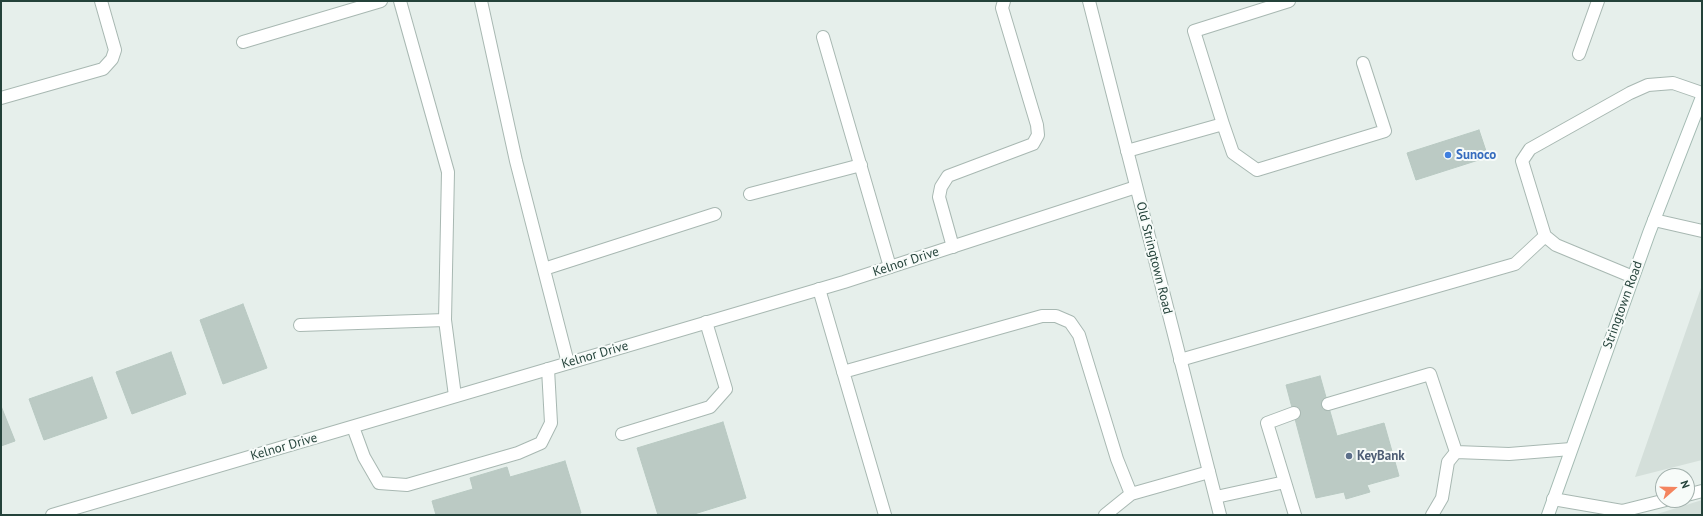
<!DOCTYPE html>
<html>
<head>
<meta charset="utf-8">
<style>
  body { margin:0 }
  #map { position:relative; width:1703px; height:516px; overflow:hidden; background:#e6efeb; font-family:"PT Sans",sans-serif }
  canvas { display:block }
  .frame { position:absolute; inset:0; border:2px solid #24423a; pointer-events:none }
  .north { position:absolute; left:1655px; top:468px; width:40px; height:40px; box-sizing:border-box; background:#f7fbf9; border:1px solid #a3b1ad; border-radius:50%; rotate:70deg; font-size:11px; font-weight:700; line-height:16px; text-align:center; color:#24423a }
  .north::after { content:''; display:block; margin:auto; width:14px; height:18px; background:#f4845f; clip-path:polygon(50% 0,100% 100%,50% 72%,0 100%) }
</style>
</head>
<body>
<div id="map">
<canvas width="1703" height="516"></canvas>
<div class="frame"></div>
<div class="north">N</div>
</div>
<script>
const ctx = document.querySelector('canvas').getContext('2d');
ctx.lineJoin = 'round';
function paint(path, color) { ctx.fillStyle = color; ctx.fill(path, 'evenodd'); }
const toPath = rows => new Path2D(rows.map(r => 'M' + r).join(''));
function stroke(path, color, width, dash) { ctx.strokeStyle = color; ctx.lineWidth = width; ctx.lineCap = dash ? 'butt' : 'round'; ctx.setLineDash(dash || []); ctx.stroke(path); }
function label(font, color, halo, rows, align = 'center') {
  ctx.font = font + ' "PT Sans",sans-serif'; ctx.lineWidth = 4; ctx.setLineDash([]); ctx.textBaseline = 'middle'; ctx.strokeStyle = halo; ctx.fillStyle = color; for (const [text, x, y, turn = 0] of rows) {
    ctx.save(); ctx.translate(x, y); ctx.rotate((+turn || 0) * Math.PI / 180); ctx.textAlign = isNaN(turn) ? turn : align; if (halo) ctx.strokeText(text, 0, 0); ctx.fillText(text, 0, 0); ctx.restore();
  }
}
paint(toPath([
  [1702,285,1702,460,1635,477],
  [1702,500,1702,515,1654,515]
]), '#d4dfda');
const building = toPath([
  [1479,130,1488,157,1416,180,1407,153,1479,130],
  [243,304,267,368,223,384,200,320,243,304],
  [171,352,186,394,132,414,116,372,171,352],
  [1320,376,1337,436,1384,423,1399,476,1367,485,1370,492,1346,499,1344,492,1316,498,1286,385,1320,376],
  [92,377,107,418,44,440,29,399,92,377],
  [1,406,15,441,1,446,1,406],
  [723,422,746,498,691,515,658,515,637,448,723,422],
  [565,461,581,513,575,515,436,515,432,501,473,489,470,478,507,467,510,477,565,461]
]);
paint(building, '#bbcac4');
stroke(building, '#b8c9c2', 1);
const service = toPath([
  [400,1,448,172,445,320,455,396],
  [481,1,516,161,568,363],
  [823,37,890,267],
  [243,42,381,1],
  [1579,54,1598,1],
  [1,98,103,69,112,59,115,50,101,1],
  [1223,124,1233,153,1257,170,1385,131,1363,63],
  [1127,151,1223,124,1194,31,1289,1],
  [750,194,861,165],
  [1654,220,1702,231],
  [953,247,939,197,941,187,948,176,1033,144,1038,135,1037,125,1002,8,1004,1],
  [544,269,715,214],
  [1633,277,1556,245,1545,236,1522,161,1530,149,1630,93,1648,85,1673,83,1702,93],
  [819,289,885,515],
  [300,325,445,320],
  [1180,360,1515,264,1545,236],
  [843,372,1042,316,1056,316,1070,322,1079,335,1117,459,1131,494],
  [1328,404,1430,374,1456,452],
  [1294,413,1267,423,1295,515],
  [353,427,364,457,379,483,407,485,518,453,541,443,551,423,548,369],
  [622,434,710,407,726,389,706,322],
  [1456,452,1509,454,1571,449],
  [1687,495,1702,491],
  [1216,497,1285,482],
  [1553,499,1622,511,1666,500],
  [1105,515,1131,494,1209,472],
  [1432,515,1442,498,1448,462,1456,452]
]);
const minor = toPath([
  [52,515,844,282,1136,187]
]);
const tertiary = toPath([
  [1089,1,1220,515]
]);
const secondary = toPath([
  [1548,515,1649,233,1702,97]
]);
stroke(service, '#a8b8b2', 14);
stroke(minor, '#a8b8b2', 14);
stroke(tertiary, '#a8b8b2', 14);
stroke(secondary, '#a4bbb3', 14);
stroke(service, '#fff', 12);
stroke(minor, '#fff', 12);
stroke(tertiary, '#fff', 12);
stroke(secondary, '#fff', 12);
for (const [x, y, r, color] of [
  [1448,155,4,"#3f7fe0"],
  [1349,456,4,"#5c6f8a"]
]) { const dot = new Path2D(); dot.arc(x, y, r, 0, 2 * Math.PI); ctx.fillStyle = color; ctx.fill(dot); stroke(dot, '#f7fbf9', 1.5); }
label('bold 13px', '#366cbe', '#f7fbf9', [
  ["Sunoco",1456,155]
], 'left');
label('13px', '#24423a', '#f7fbf9', [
  ["Old Stringtown Road",1154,258,76],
  ["Kelnor Drive",906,262,-18],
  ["Stringtown Road",1623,305,-70],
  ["Kelnor Drive",595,355,-16],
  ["Kelnor Drive",284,447,-16]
]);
label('bold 13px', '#4e5e75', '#f7fbf9', [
  ["KeyBank",1357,456]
], 'left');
</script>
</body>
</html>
